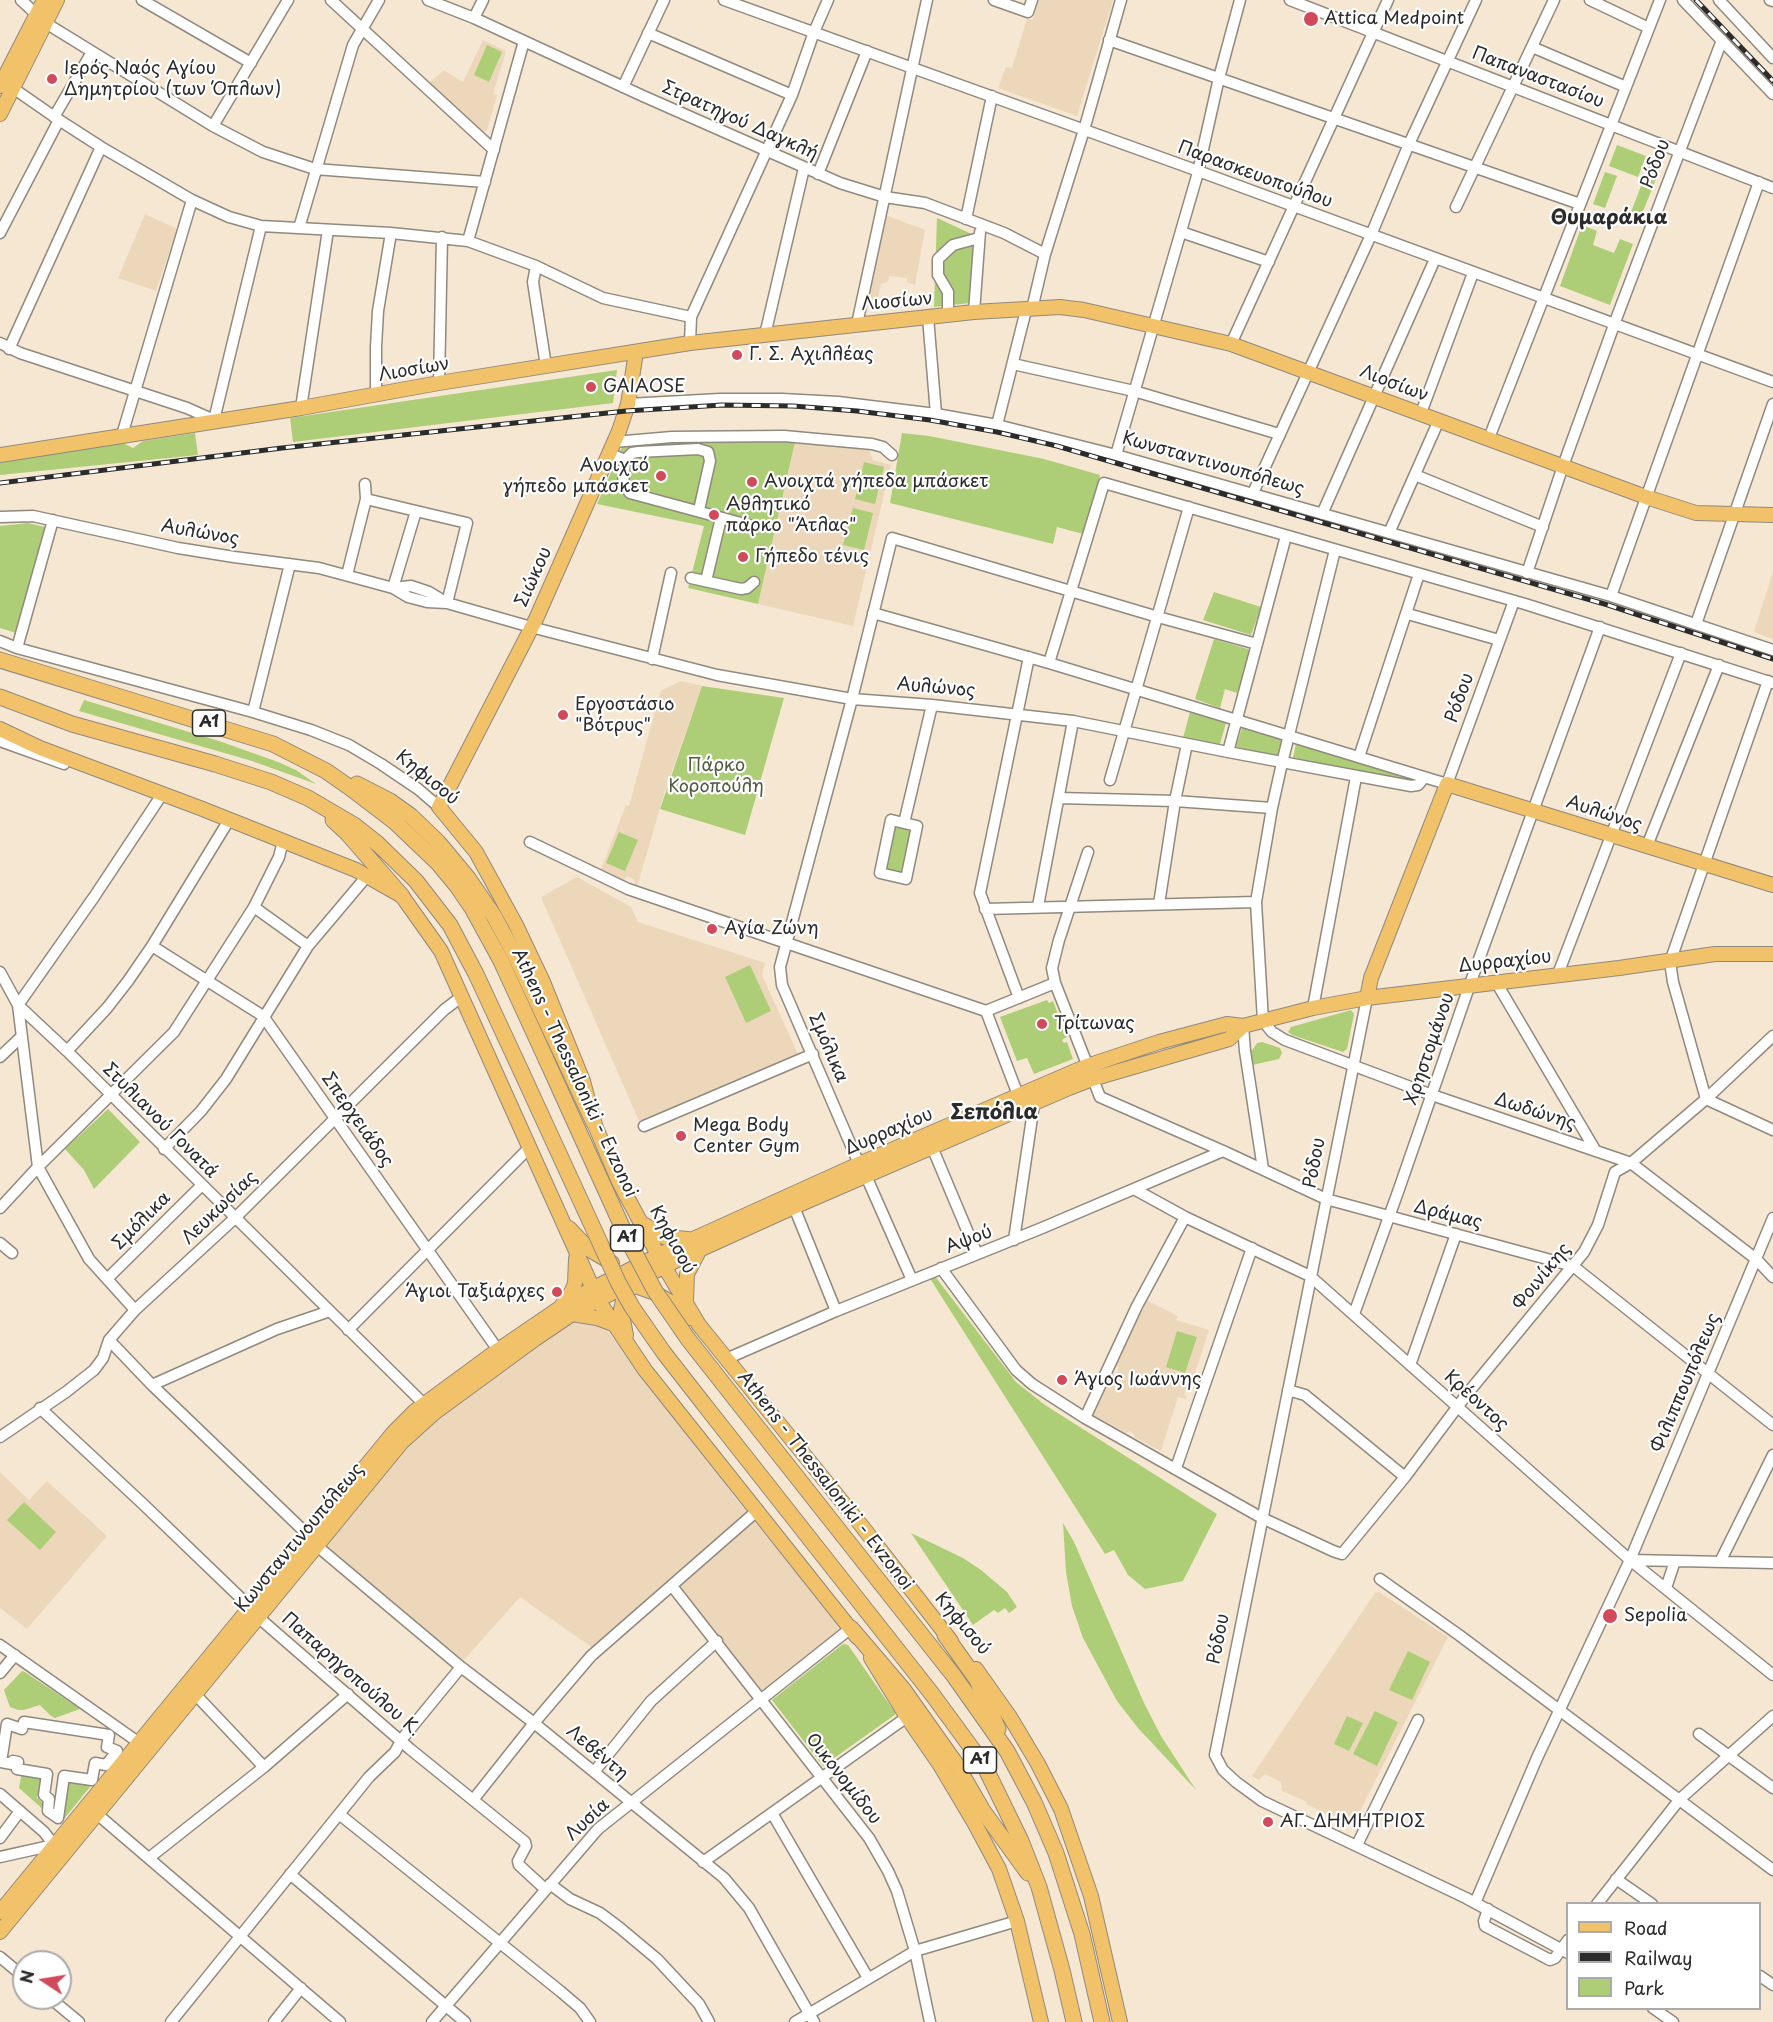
<!DOCTYPE html>
<html>
<head>
<meta charset="utf-8">
<style>
  body { margin:0 }
  #map { position:relative; width:1773px; height:2022px; overflow:hidden; background:#f6e7d2; font-family:"Playpen Sans",sans-serif }
  canvas { display:block }
  .legend { position:absolute; left:1566px; top:1902px; width:195px; height:108px; box-sizing:border-box; background:#fff; border:2px solid #aaa; margin:0; padding:8px 10px; list-style:none; font-size:18px; color:#2b2b2b }
  .legend li { display:flex; align-items:center; gap:12px; height:30px }
  .legend b { width:30px; border:2px solid #aaa }
  .north { position:absolute; left:12px; top:1950px; width:60px; height:60px; box-sizing:border-box; background:#fff; border:2px solid #aaa; border-radius:50%; rotate:282deg; font-size:16px; font-weight:700; line-height:24px; text-align:center; color:#2b2b2b }
  .north::after { content:''; display:block; margin:auto; width:21px; height:27px; background:#d1495b; clip-path:polygon(50% 0,100% 100%,50% 72%,0 100%) }
</style>
</head>
<body>
<div id="map">
<canvas width="1773" height="2022"></canvas>
<ul class="legend">
<li><b style="height:8px;background:#f2c26a"></b>Road</li>
<li><b style="height:8px;background:#2b2b2b"></b>Railway</li>
<li><b style="height:16px;background:#adce76"></b>Park</li>
</ul>
<div class="north">N</div>
</div>
<script>
const ctx = document.querySelector('canvas').getContext('2d');
ctx.lineJoin = 'round';
function paint(path, color) { ctx.fillStyle = color; ctx.fill(path, 'evenodd'); }
const toPath = rows => new Path2D(rows.map(r => 'M' + r).join(''));
function stroke(path, color, width, dash) { ctx.strokeStyle = color; ctx.lineWidth = width; ctx.lineCap = dash ? 'butt' : 'round'; ctx.setLineDash(dash || []); ctx.stroke(path); }
function label(font, color, halo, rows, align = 'center') {
  ctx.font = font + ' "Playpen Sans",sans-serif'; ctx.lineWidth = 4.5; ctx.setLineDash([]); ctx.textBaseline = 'middle'; ctx.strokeStyle = halo; ctx.fillStyle = color; for (const [text, x, y, turn = 0] of rows) {
    ctx.save(); ctx.translate(x, y); ctx.rotate((+turn || 0) * Math.PI / 180); ctx.textAlign = isNaN(turn) ? turn : align; if (halo) ctx.strokeText(text, 0, 0); ctx.fillText(text, 0, 0); ctx.restore();
  }
}
paint(toPath([
  [1039,0,1113,0,1077,116,998,88,1006,67,1012,68,1027,19,1033,20],
  [483,40,506,51,493,94,497,95,487,130,481,133,428,84,444,70,463,82],
  [145,214,177,229,156,291,118,278],
  [883,214,925,230,915,285,907,282,907,278,889,276,888,282,881,284,877,303,872,306,864,305],
  [795,442,868,447,873,460,891,465,853,626,758,604],
  [1773,571,1773,639,1754,632],
  [681,681,702,686,665,791,637,887,635,886,635,880,627,876,624,880,601,869,626,805,629,806,660,693,662,690],
  [577,877,631,907,638,922,765,963,762,975,798,1054,639,1121,541,897],
  [1146,1300,1178,1316,1176,1320,1209,1330,1192,1382,1188,1382,1184,1395,1187,1396,1186,1399,1178,1397,1161,1451,1134,1437,1135,1435,1129,1431,1127,1433,1093,1415,1112,1374,1116,1374,1119,1367,1115,1366],
  [582,1318,601,1324,607,1330,747,1513,842,1629,762,1694,676,1580,594,1649,520,1597,464,1660,322,1546,421,1432,568,1321],
  [0,1472,29,1500,47,1481,107,1536,27,1629,0,1608],
  [1379,1592,1448,1637,1352,1827,1306,1804,1307,1802,1282,1791,1281,1782,1265,1774,1259,1780,1252,1776,1375,1593]
]), '#edd7bb');
paint(toPath([
  [487,45,502,52,489,82,474,75],
  [1617,145,1646,156,1638,177,1609,166],
  [1652,158,1663,162,1639,221,1629,217],
  [1605,172,1617,176,1605,208,1593,204],
  [937,218,976,236,970,303,934,307],
  [1582,225,1597,231,1593,245,1614,253,1620,239,1633,244,1610,305,1560,286],
  [617,370,613,403,293,442,290,418],
  [195,433,198,455,0,475,0,463,121,442,133,448,143,441],
  [902,433,929,436,1044,459,1100,475,1083,534,1057,527,1053,544,890,503],
  [758,440,795,442,758,604,688,588,704,526,597,504,623,445],
  [864,462,884,467,875,504,855,499],
  [853,508,873,513,864,550,843,545],
  [28,523,49,528,16,633,0,628,0,526],
  [1214,592,1261,607,1251,635,1203,620],
  [1214,639,1248,649,1250,653,1237,693,1225,689,1220,708,1195,699],
  [702,686,784,698,745,835,660,809],
  [84,700,222,742,278,762,296,770,316,784,252,761,79,711],
  [1190,712,1226,723,1220,744,1183,738],
  [1242,728,1283,738,1278,757,1236,747],
  [1296,744,1361,763,1411,779,1410,780,1359,774,1292,762],
  [894,827,912,831,903,873,885,869],
  [619,832,638,840,625,871,606,863],
  [750,965,771,1011,746,1023,725,977],
  [1047,1000,1049,1003,1053,1001,1067,1037,1062,1040,1064,1043,1067,1042,1073,1059,1034,1074,1027,1058,1017,1061,1000,1017],
  [1351,1010,1354,1014,1347,1049,1343,1052,1292,1035,1288,1032,1291,1027],
  [1262,1042,1280,1048,1282,1053,1279,1059,1252,1065,1251,1052,1257,1043],
  [108,1109,140,1142,94,1189,84,1170,65,1149],
  [934,1275,1016,1382,1045,1405,1217,1514,1183,1581,1145,1589,1128,1575,1114,1550,1105,1554,929,1277],
  [1177,1331,1197,1337,1185,1373,1166,1367],
  [24,1502,56,1532,40,1550,7,1520],
  [1063,1523,1074,1542,1144,1703,1161,1736,1196,1790,1138,1728,1117,1701,1083,1638,1072,1606,1066,1572],
  [911,1533,963,1558,981,1570,1007,1592,1017,1607,1009,1613,1005,1608,998,1613,994,1610,973,1625],
  [843,1644,848,1645,896,1714,823,1766,772,1700],
  [1408,1651,1430,1662,1412,1700,1389,1690],
  [22,1671,25,1672,80,1709,55,1718,51,1716,40,1705,24,1710,18,1710,10,1707,4,1690],
  [1375,1711,1398,1722,1377,1766,1353,1754],
  [1347,1716,1363,1723,1349,1751,1334,1744],
  [22,1771,41,1775,37,1798,47,1806,46,1812,19,1788],
  [69,1778,94,1782,64,1819,59,1818]
]), '#adce76');
const minor = toPath([
  [21,0,36,14],
  [142,0,251,63],
  [331,0,494,150],
  [428,0,474,18,643,96,840,183,885,197,925,203,1004,233,1045,254],
  [724,0,1179,164,1773,382],
  [994,0,1028,12,1032,0],
  [1290,0,1773,188],
  [1590,0,1649,28],
  [1683,0,1773,94],
  [1719,0,1773,58],
  [1770,0,1773,1],
  [474,18,483,0],
  [44,22,213,126,263,152,315,169,485,182],
  [648,33,792,95],
  [1109,40,1580,204],
  [1532,47,1626,87],
  [7,84,59,120,101,147,192,200,229,217,261,226,391,233,468,241,536,266,603,298,691,317],
  [623,87,664,0],
  [54,117,92,52],
  [213,126,288,0],
  [818,174,867,51],
  [1456,207,1554,0],
  [966,219,992,96],
  [299,228,353,45,379,0],
  [1181,232,1269,262],
  [0,233,59,120],
  [468,241,524,41],
  [536,266,533,282,546,366],
  [1032,309,1045,254,1084,130,1121,0],
  [974,312,980,232],
  [948,315,948,292,938,275,938,259,953,245,979,238],
  [928,317,936,414],
  [857,324,927,0],
  [765,335,804,168],
  [0,343,20,353,187,408,214,420,261,226],
  [690,343,691,317,792,95,814,32,828,0],
  [1231,344,1388,0],
  [9,349,101,147],
  [1013,364,1134,391,1279,434],
  [439,383,442,237],
  [376,395,376,347,378,311,391,233],
  [628,404,720,399,782,399,838,402,936,414,997,425,1116,455,1611,596,1773,650],
  [301,408,328,230],
  [1421,413,1473,273],
  [997,425,1026,310],
  [122,435,192,200],
  [1489,438,1660,0],
  [614,442,672,437,784,436,872,444,883,447,892,455],
  [609,453,625,460,623,484,630,493,752,526],
  [1116,455,1197,176,1219,78,1240,0],
  [625,460,632,453,638,452,698,449,708,452,710,461,699,510],
  [1415,475,1543,527],
  [1253,493,1371,235,1409,144,1476,0],
  [366,499,416,511,467,523,447,603,429,592,411,586,393,588,416,511],
  [1322,514,1435,259],
  [0,517,33,516,178,548,234,557,319,568,393,588,408,597,427,602,447,603,531,627,717,675,852,699,932,705,1073,721,1228,752,1411,786,1418,785,1424,778],
  [1389,533,1439,420],
  [1335,550,1282,763,1272,808,1256,902,1263,1021,1272,1032,1285,1040,1432,1095,1631,1163,1756,1259,1773,1277],
  [1527,573,1563,466,1618,314,1722,40],
  [347,575,366,499,365,484],
  [691,578,741,589,747,588,754,582],
  [706,581,721,518],
  [1611,596,1759,182],
  [873,613,1049,663,1447,784,1514,601],
  [1408,614,1499,640],
  [1696,624,1773,404],
  [0,641,17,648,253,712,311,730,349,745,381,764,418,789,439,807],
  [17,648,53,520],
  [652,659,671,573],
  [1049,663,1104,483,1525,604,1773,683],
  [1768,681,1670,962,1673,982,1706,1099,1773,1130],
  [253,712,290,564],
  [0,741,64,764],
  [1228,752,1286,536],
  [1359,757,1419,574],
  [1110,780,1189,507],
  [1059,798,1175,801,1272,808],
  [891,820,917,826,906,879,880,873,891,820],
  [904,823,932,705],
  [530,842,628,889,986,1011,1055,983],
  [1647,846,1719,665],
  [1088,852,1059,940,1052,968,1055,983,1100,1097,1223,1151,1326,1199,1573,1266,1773,1425],
  [1159,904,1175,801,1187,744],
  [1038,906,1073,721],
  [254,907,308,946],
  [985,909,1256,902],
  [152,946,263,1016,498,1350],
  [0,972,18,1005,67,1051,429,1409],
  [1558,974,1681,653],
  [1496,982,1594,1148],
  [1019,998,980,893,1029,657],
  [1367,998,1215,1755,1223,1770,1236,1782,1262,1801,1466,1898,1568,1953],
  [18,1005,38,1167,89,1259,135,1310],
  [18,1005,94,897,163,793],
  [1313,1008,1356,777],
  [986,1011,1018,1095],
  [1243,1026,1245,1051,1263,1169],
  [67,1051,107,1008,128,981,152,946,229,820],
  [0,1057,21,1037],
  [644,1126,813,1054],
  [932,1147,977,1254],
  [164,1149,201,1111,226,1079,308,946,367,876],
  [859,1164,782,985,780,967,852,699,892,538,1158,617,1257,644],
  [866,1176,912,1280],
  [1134,1189,1185,1217,1310,1276,1630,1560,1773,1675],
  [794,1207,836,1311],
  [0,1208,38,1167,174,1032,254,907,279,857,283,841],
  [1014,1240,1034,1104],
  [0,1243,12,1253],
  [941,1268,1016,1370,1032,1384,1085,1418,1262,1518,1333,1551,1342,1554,1405,1477,1467,1394,1584,1252,1598,1225,1615,1172,1631,1163,1706,1099,1773,1036],
  [107,1279,201,1186],
  [1354,1314,1399,1189,1470,984,1600,627],
  [348,1330,530,1147],
  [109,1340,152,1385,308,1535],
  [726,1359,836,1311,1042,1228,1223,1151],
  [1410,1365,1456,1234],
  [152,1385,277,1329,330,1311],
  [1288,1390,1305,1395,1405,1477],
  [40,1408,143,1504,249,1606,258,1617,410,1749,525,1842,526,1846,518,1861,519,1865,545,1889],
  [1085,1418,1137,1306,1185,1217],
  [0,1437,66,1392,94,1370,103,1358,109,1340,135,1310,235,1218,444,1010,461,997],
  [1176,1468,1252,1248],
  [317,1546,461,1667,534,1723,724,1878,749,1908,814,2022],
  [1630,1560,1773,1563],
  [1720,1562,1773,1455],
  [1380,1579,1459,1635,1773,1870],
  [672,1586,869,1838,888,1871,897,1891,915,1951,930,2022],
  [1666,1588,1675,1561],
  [0,1645,138,1742],
  [0,1673,15,1655],
  [195,1694,264,1767],
  [24,1722,109,1735,107,1747,117,1751,106,1765,95,1763,92,1780,64,1776,58,1818,48,1811,49,1799,44,1795,47,1774,17,1769,18,1762,13,1761,12,1764,1,1762,7,1724,22,1729,24,1722],
  [1699,1734,1773,1788],
  [594,1772,651,1701,717,1641],
  [0,1794,44,1832,54,1845,59,1848],
  [473,1800,534,1723,591,1656,758,1510],
  [772,1813,868,1978],
  [97,1814,340,2022],
  [339,1814,560,1991,580,2008,590,2022],
  [0,1838,20,1811],
  [1357,1845,1418,1720],
  [0,1857,54,1845],
  [149,1858,264,1767,348,1694],
  [703,1862,907,1717],
  [290,1874,465,2022],
  [1616,1879,1652,1904],
  [550,1884,570,1899,600,1913,620,1928,657,1959,699,2004,709,2022],
  [1475,1903,1537,1758,1630,1560,1773,1218],
  [1597,1904,1680,1799,1773,1716],
  [1488,1909,1484,1921,1485,1926,1550,1960,1555,1958,1568,1940],
  [0,1957,24,1977],
  [1760,1976,1773,1985],
  [50,1998,79,2022],
  [1653,2008,1673,2022],
  [171,2022,369,1777,395,1752,402,1739,461,1667],
  [274,2022,301,1988],
  [432,2022,598,1829,851,1628],
  [795,2022,915,1951,1017,1921]
]);
const major = toPath([
  [0,86,44,0],
  [0,114,57,0],
  [636,352,628,404,619,431,536,619,439,807,476,852,516,925,543,982,583,1081,594,1123,619,1182,664,1266,699,1325,861,1525,951,1641],
  [0,455,301,408,439,383,690,343,974,312,1060,307,1084,310,1231,344,1646,497,1696,513,1773,515],
  [0,729,40,748,200,808,356,870,402,896,441,951,598,1300,645,1370,857,1637],
  [1367,998,1371,978,1447,784,1773,885],
  [645,1225,664,1237,688,1239],
  [569,1228,590,1250,612,1263],
  [626,1286,621,1310,626,1335],
  [625,1287,638,1287,655,1293,674,1304,690,1318],
  [686,1300,687,1274,700,1249],
  [563,1303,572,1291,575,1283,576,1259],
  [572,1314,597,1318,613,1324],
  [871,1658,907,1717,940,1765,975,1824,999,1869,1017,1921,1041,2022],
  [976,1669,1010,1717,1038,1764,1061,1809,1091,1896,1120,2022],
  [0,1912,393,1433,415,1411,498,1350,561,1307,592,1289,669,1250,859,1164,1087,1066,1159,1042,1227,1024,1243,1026,1313,1008,1367,998,1619,968,1715,954,1773,954],
  [0,1932,402,1442,434,1413,535,1339,572,1314,598,1300,675,1261,794,1207,1069,1088,1092,1079,1229,1039,1243,1026]
]);
const highway = toPath([
  [0,660,273,744,326,771,349,787,395,822,438,863,457,886,472,908,501,961,546,1059],
  [0,697,72,724,215,764,271,782,308,798,354,825,378,844,416,881,450,925,476,974,521,1071],
  [357,784,390,801,411,816,438,842,468,878,494,916,516,957,594,1123],
  [333,820,347,833,402,896],
  [736,1400,954,1676,1007,1751,1034,1802,1056,1853,1082,1934,1102,2022],
  [703,1403,932,1694,984,1765,1021,1841,1039,1887,1062,1970,1074,2022],
  [851,1628,903,1689,956,1764,983,1811,1028,1873],
  [945,1635,977,1680,998,1729]
]);
stroke(minor, '#90897e', 13);
stroke(major, '#90897e', 16);
stroke(highway, '#90897e', 17);
stroke(minor, '#fff', 10);
stroke(major, '#f2c26a', 14);
stroke(highway, '#f2c26a', 15);
const rail = toPath([
  [1696,0,1773,81],
  [0,483,282,448,626,411,722,405,793,406,857,411,930,420,997,432,1057,446,1608,605,1773,659]
]);
stroke(rail, '#2b2b2b', 5);
stroke(rail, '#fff', 3, [9]);
const highwayBridge = toPath([
  [546,1059,629,1242,655,1291,688,1339,736,1400],
  [521,1071,618,1282,632,1307,664,1353,703,1403]
]);
stroke(highwayBridge, '#90897e', 17, []);
stroke(highwayBridge, '#f2c26a', 15);
for (const [x, y, r, color] of [
  [1311,19,8,"#d1495b"],
  [52,79,6,"#d1495b"],
  [737,355,6,"#d1495b"],
  [591,387,6,"#d1495b"],
  [661,476,6,"#d1495b"],
  [752,482,6,"#d1495b"],
  [714,515,6,"#d1495b"],
  [743,557,6,"#d1495b"],
  [563,715,6,"#d1495b"],
  [712,929,6,"#d1495b"],
  [1042,1024,6,"#d1495b"],
  [681,1136,6,"#d1495b"],
  [557,1292,6,"#d1495b"],
  [1062,1380,6,"#d1495b"],
  [1610,1616,8,"#d1495b"],
  [1268,1822,6,"#d1495b"]
]) { const dot = new Path2D(); dot.arc(x, y, r, 0, 2 * Math.PI); ctx.fillStyle = color; ctx.fill(dot); stroke(dot, '#fff', 2); }
for (const [x, y, w] of [
  [209,723,33],
  [627,1238,33],
  [980,1760,33]
]) { const box = new Path2D(); box.roundRect(x - w / 2, y - 13, w, 26, 4.5); ctx.fillStyle = '#fff'; ctx.fill(box); stroke(box, '#2b2b2b', 1.5); }
label('bold 16px', '#2b2b2b', null, [
  ["Α1",209,723],
  ["Α1",627,1238],
  ["Α1",980,1760]
]);
label('18px', '#2b2b2b', '#fff', [
  ["Attica Medpoint",1324,19],
  ["Ιερός Ναός Αγίου",64,69],
  ["Δημητρίου (των Όπλων)",64,90],
  ["Γ. Σ. Αχιλλέας",749,355],
  ["GAIAOSE",603,387],
  ["Ανοιχτό",649,466,"right"],
  ["γήπεδο μπάσκετ",649,487,"right"],
  ["Ανοιχτά γήπεδα μπάσκετ",764,482],
  ["Αθλητικό",726,505],
  ["πάρκο \"Άτλας\"",726,526],
  ["Γήπεδο τένις",755,557],
  ["Εργοστάσιο",575,705],
  ["\"Βότρυς\"",575,726],
  ["Αγία Ζώνη",724,929],
  ["Τρίτωνας",1054,1024],
  ["Mega Body",693,1126],
  ["Center Gym",693,1147],
  ["Άγιοι Ταξιάρχες",545,1292,"right"],
  ["Άγιος Ιωάννης",1074,1380],
  ["Sepolia",1624,1616],
  ["ΑΓ. ΔΗΜΗΤΡΙΟΣ",1280,1822]
], 'left');
label('18px', '#2b2b2b', '#fff', [
  ["Παπαναστασίου",1538,78,21],
  ["Στρατηγού Δαγκλή",740,121,24],
  ["Ρόδου",1656,164,-69],
  ["Παρασκευοπούλου",1255,175,20],
  ["Λιοσίων",897,302,-5],
  ["Λιοσίων",414,370,-10],
  ["Λιοσίων",1394,384,21],
  ["Κωνσταντινουπόλεως",1213,464,16],
  ["Αυλώνος",200,533,10],
  ["Σιώκου",534,577,-66],
  ["Αυλώνος",936,688,5],
  ["Ρόδου",1460,698,-70],
  ["Κηφισού",427,778,39],
  ["Αυλώνος",1604,814,18],
  ["Δυρραχίου",1505,962,-6],
  ["Σμόλικα",828,1048,67],
  ["Χρηστομάνου",1430,1049,-71],
  ["Athens - Thessaloniki - Evzonoi",574,1073,65],
  ["Δωδώνης",1535,1112,18],
  ["Σπερχειάδος",357,1120,55],
  ["Στυλιανού Γονατά",160,1121,45],
  ["Δυρραχίου",889,1132,-23],
  ["Ρόδου",1315,1163,-79],
  ["Λευκωσίας",220,1208,-44],
  ["Δράμας",1448,1215,14],
  ["Σμόλικα",142,1221,-45],
  ["Κηφισού",672,1240,61],
  ["Αψού",969,1240,-21],
  ["Φοινίκης",1542,1277,-51],
  ["Φιλιππουπόλεως",1686,1383,-67],
  ["Κρέοντος",1476,1401,42],
  ["Athens - Thessaloniki - Evzonoi",825,1481,52],
  ["Κωνσταντινουπόλεως",300,1538,-50],
  ["Κηφισού",962,1624,50],
  ["Ρόδου",1219,1639,-79],
  ["Παπαρηγοπούλου Κ.",351,1675,41],
  ["Λεβέντη",597,1753,40],
  ["Οικονομίδου",843,1779,52],
  ["Λυσία",588,1820,-43]
]);
label('18px', '#525c42', '#fff', [
  ["Πάρκο",716,766],
  ["Κοροπούλη",716,787]
]);
label('bold 20px', '#2b2b2b', '#fff', [
  ["Θυμαράκια",1609,218]
]);
label('bold 21px', '#2b2b2b', '#fff', [
  ["Σεπόλια",994,1113]
]);
</script>
</body>
</html>
